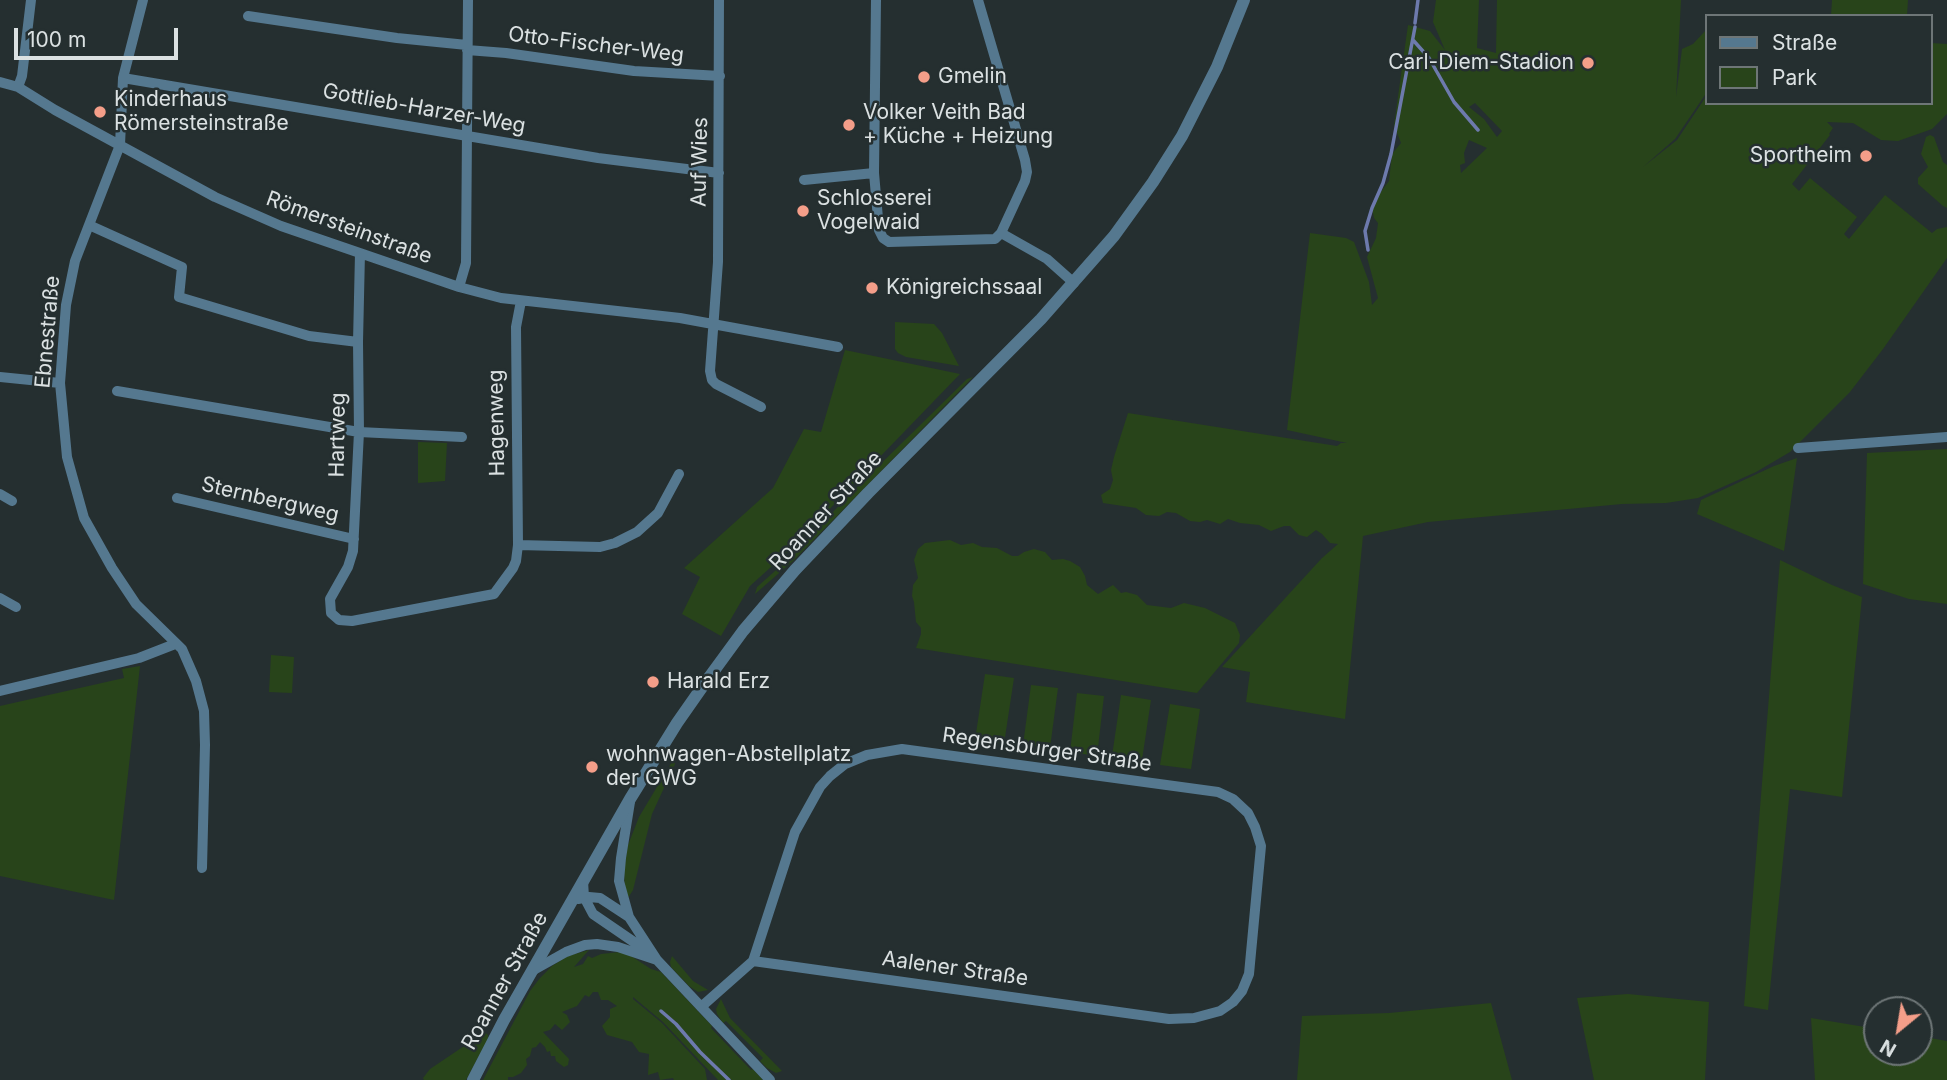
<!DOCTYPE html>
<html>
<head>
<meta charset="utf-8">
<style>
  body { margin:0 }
  #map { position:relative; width:1947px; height:1080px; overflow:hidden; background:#252f30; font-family:Inter,sans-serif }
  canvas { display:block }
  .legend { position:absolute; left:1705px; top:14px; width:228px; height:91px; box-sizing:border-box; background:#252f30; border:2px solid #6e7677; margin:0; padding:9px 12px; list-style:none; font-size:21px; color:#dbe1e2 }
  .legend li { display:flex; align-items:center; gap:14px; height:35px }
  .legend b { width:35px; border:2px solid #6e7677 }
  .north { position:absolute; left:1863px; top:996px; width:70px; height:70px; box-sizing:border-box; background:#252f30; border:2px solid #6e7677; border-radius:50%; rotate:210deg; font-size:19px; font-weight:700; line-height:28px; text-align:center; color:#dbe1e2 }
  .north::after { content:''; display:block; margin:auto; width:24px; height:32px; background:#f49e89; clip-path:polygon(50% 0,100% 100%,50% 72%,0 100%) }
  .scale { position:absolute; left:14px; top:28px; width:164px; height:32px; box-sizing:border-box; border:4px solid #dbe1e2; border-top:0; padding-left:9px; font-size:21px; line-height:24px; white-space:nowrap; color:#dbe1e2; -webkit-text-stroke:5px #252f30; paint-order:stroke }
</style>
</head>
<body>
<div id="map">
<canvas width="1947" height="1080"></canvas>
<ul class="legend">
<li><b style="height:9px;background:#55788f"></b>Straße</li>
<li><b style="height:19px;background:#28441a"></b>Park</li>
</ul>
<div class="north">N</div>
<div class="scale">100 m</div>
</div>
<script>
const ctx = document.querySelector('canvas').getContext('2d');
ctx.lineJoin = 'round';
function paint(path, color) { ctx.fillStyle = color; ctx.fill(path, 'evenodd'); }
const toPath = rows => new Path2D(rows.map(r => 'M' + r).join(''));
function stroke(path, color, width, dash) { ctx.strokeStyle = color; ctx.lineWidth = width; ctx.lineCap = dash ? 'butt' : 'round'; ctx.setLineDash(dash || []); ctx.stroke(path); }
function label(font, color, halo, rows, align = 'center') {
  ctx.font = font + ' Inter,sans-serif'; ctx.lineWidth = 5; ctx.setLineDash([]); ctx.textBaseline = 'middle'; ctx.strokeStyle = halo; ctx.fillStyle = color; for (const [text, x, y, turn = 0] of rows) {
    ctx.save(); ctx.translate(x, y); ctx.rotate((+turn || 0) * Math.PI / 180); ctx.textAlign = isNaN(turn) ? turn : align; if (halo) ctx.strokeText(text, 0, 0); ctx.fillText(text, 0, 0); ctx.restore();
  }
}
paint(toPath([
  [1436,0,1479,0,1477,48,1496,53,1497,0,1681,0,1676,97,1682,49,1693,44,1706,30,1707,92,1675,139,1643,167,1677,140,1707,95,1707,103,1931,103,1931,43,1947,44,1947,114,1932,129,1898,141,1881,140,1853,123,1827,122,1833,128,1829,134,1830,135,1792,184,1799,191,1810,178,1857,217,1844,234,1849,239,1885,195,1932,233,1937,229,1947,227,1947,258,1883,349,1850,392,1790,452,1756,472,1698,498,1666,503,1622,504,1428,522,1363,536,1345,719,1246,702,1250,672,1222,667,1322,558,1338,544,1330,543,1322,534,1316,530,1307,537,1299,535,1290,526,1284,526,1271,531,1259,525,1240,523,1228,519,1220,524,1207,520,1200,522,1190,521,1176,513,1167,512,1159,516,1146,515,1136,508,1103,503,1101,495,1110,489,1113,480,1111,470,1114,457,1128,413,1337,446,1341,443,1347,443,1287,430,1310,233,1346,238,1354,242,1369,282,1372,305,1378,298,1367,257,1376,238,1378,223,1374,218,1372,208,1380,193,1389,181,1392,154,1401,143,1394,125,1408,25,1430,31,1445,50,1433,22],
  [1475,103,1502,131,1497,137,1484,119,1469,107],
  [1469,140,1487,148,1461,173,1460,165,1465,163,1464,153],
  [1832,0,1908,0,1907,16,1831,16],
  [1930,135,1934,137,1943,162,1947,165,1947,208,1943,206,1918,184,1918,178,1928,167,1921,154,1926,137],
  [895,322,934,324,942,333,959,366,906,357,898,353,895,349],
  [845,350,960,374,792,548,750,586,721,636,682,614,700,577,684,568,773,488,804,429,821,432],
  [973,377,793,561,755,594,757,587,793,555,847,497,967,379],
  [418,442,447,443,445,481,418,483],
  [1947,449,1947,604,1909,599,1863,584,1867,453],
  [1797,458,1784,551,1697,514,1701,500,1774,466],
  [950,540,961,545,973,543,982,547,997,548,1012,556,1018,556,1024,552,1034,549,1045,552,1052,560,1063,559,1070,561,1080,567,1085,576,1087,585,1098,594,1113,585,1121,593,1126,592,1137,595,1147,605,1171,608,1184,603,1205,608,1235,623,1240,635,1239,643,1197,693,916,648,921,634,921,628,916,622,914,602,912,596,913,585,918,578,914,560,918,549,925,543],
  [1780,560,1832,585,1862,597,1842,797,1790,789,1768,1010,1744,1006],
  [271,655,294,657,292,693,269,692],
  [140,666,114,900,0,876,0,706,124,678,122,669],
  [985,674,1014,678,1004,744,975,740],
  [1031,685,1058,688,1050,748,1023,745],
  [1077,693,1104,696,1097,756,1070,752],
  [1121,695,1151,700,1142,760,1112,756],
  [1170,704,1200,709,1191,769,1160,765],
  [673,760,675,761,675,764,652,814,633,890,628,898,625,891,624,870,628,845,639,817],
  [589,950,574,967,583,964,588,956,592,958,601,954,620,952,631,956,651,969,661,972,712,1026,711,1028,751,1070,753,1069,763,1080,718,1080,663,1022,633,997,633,999,662,1023,705,1069,707,1080,674,1080,673,1078,660,1080,658,1072,648,1075,649,1054,639,1052,632,1042,607,1035,602,1026,610,1017,610,1009,617,1006,608,1000,601,1000,598,992,593,992,589,997,585,995,577,1006,562,1012,567,1015,570,1022,562,1030,555,1024,550,1030,543,1032,569,1059,568,1065,564,1067,556,1061,555,1056,551,1056,550,1051,547,1052,545,1047,540,1042,536,1047,532,1048,530,1056,526,1059,527,1065,521,1073,513,1077,508,1077,508,1080,483,1080,530,991,540,978,552,966,568,956],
  [672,956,693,981,708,990,698,992,689,986,671,967,670,962],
  [1628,994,1709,1002,1705,1080,1594,1080,1577,998],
  [721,999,730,1018,782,1071,776,1073,767,1068,760,1061,763,1058,726,1021,723,1023,717,1014,716,1009],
  [1491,1003,1512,1080,1297,1080,1302,1016,1389,1013],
  [1811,1018,1877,1029,1877,1052,1919,1052,1919,1036,1947,1041,1947,1080,1815,1080],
  [485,1032,488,1035,488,1039,466,1080,424,1080,423,1078,430,1069]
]), '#28441a');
stroke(toPath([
  [1415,23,1418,0],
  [1413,40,1429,58,1454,102,1478,130],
  [1368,250,1365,231,1372,208,1383,183,1391,154,1415,27],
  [661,1011,676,1024,700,1052,729,1080]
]), '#6d7aad', 3.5);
stroke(toPath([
  [143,0,123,78,120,145,75,261,66,305,60,383,67,457,84,518,112,568,136,604,182,649,196,681,204,711,205,745,202,868],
  [719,0,718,262,710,371,712,380,716,384,761,407],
  [876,0,874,173,879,230,883,238,889,242,995,239,1001,233,1025,181,1027,172,1025,160,978,0],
  [248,16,397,38,467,45],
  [467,50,506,53,634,71,720,76],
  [123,78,598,158,719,173],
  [0,82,18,87,55,110,215,197,281,226,459,287,501,298,680,318,838,347],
  [18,87,22,76,31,0],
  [804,180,874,173],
  [89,225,182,267,179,297,309,336,358,342],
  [1001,233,1047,259,1074,283],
  [360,253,358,342,359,432,353,551,348,567,330,599,331,613,339,620,352,621,494,594,513,568,516,561,518,545,516,327,521,301],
  [459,287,466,263,468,0],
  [0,377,60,383],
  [117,391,359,432,462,437],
  [1798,448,1947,437],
  [0,494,12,501],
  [177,498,354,539],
  [518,545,600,547,615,543,637,532,658,513,679,474],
  [0,598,16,607],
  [0,691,139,658,175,644],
  [630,802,621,858,619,881,629,917,657,960,770,1080],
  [583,881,584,897,593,914,650,953],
  [578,899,589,897,600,898,629,917],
  [532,971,566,952,585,945,597,944,618,947,657,960],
  [701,1007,753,961,1169,1019,1194,1018,1220,1011,1233,1002,1242,991,1249,974,1261,846,1255,827,1248,813,1233,799,1218,792,902,749,867,755,845,764,830,776,820,787,795,832,753,961]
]), '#55788f', 10);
stroke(toPath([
  [473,1080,504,1020,630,799,677,723,705,683,743,631,795,570,868,493,1041,319,1114,236,1153,182,1182,136,1217,67,1244,0]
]), '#55788f', 12);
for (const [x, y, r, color] of [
  [1588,63,7,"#f49e89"],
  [924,77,7,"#f49e89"],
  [100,112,7,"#f49e89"],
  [849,125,7,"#f49e89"],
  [1866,156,7,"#f49e89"],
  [803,211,7,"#f49e89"],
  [872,288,7,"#f49e89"],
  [653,682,7,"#f49e89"],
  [592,767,7,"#f49e89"]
]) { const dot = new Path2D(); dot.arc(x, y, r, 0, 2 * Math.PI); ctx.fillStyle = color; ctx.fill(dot); stroke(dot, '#252f30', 2.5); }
label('21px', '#dbe1e2', '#252f30', [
  ["Otto-Fischer-Weg",596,45,7],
  ["Gottlieb-Harzer-Weg",424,109,10],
  ["Auf Wies",700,162,-89],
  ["Römersteinstraße",349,228,20],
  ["Ebnestraße",48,332,-85],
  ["Hagenweg",497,423,-91],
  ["Hartweg",338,435,-89],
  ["Sternbergweg",270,500,13],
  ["Roanner Straße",826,511,-47],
  ["Regensburger Straße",1047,750,8],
  ["Aalener Straße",955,969,8],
  ["Roanner Straße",505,981,-61]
]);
label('21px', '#dbe1e2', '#252f30', [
  ["Carl-Diem-Stadion",1574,63,"right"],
  ["Gmelin",938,77],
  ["Kinderhaus",114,100],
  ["Römersteinstraße",114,124],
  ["Volker Veith Bad",863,113],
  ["+ Küche + Heizung",863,137],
  ["Sportheim",1852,156,"right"],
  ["Schlosserei",817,199],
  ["Vogelwaid",817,223],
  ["Königreichssaal",886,288],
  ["Harald Erz",667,682],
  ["wohnwagen-Abstellplatz",606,755],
  ["der GWG",606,779]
], 'left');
</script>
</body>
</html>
